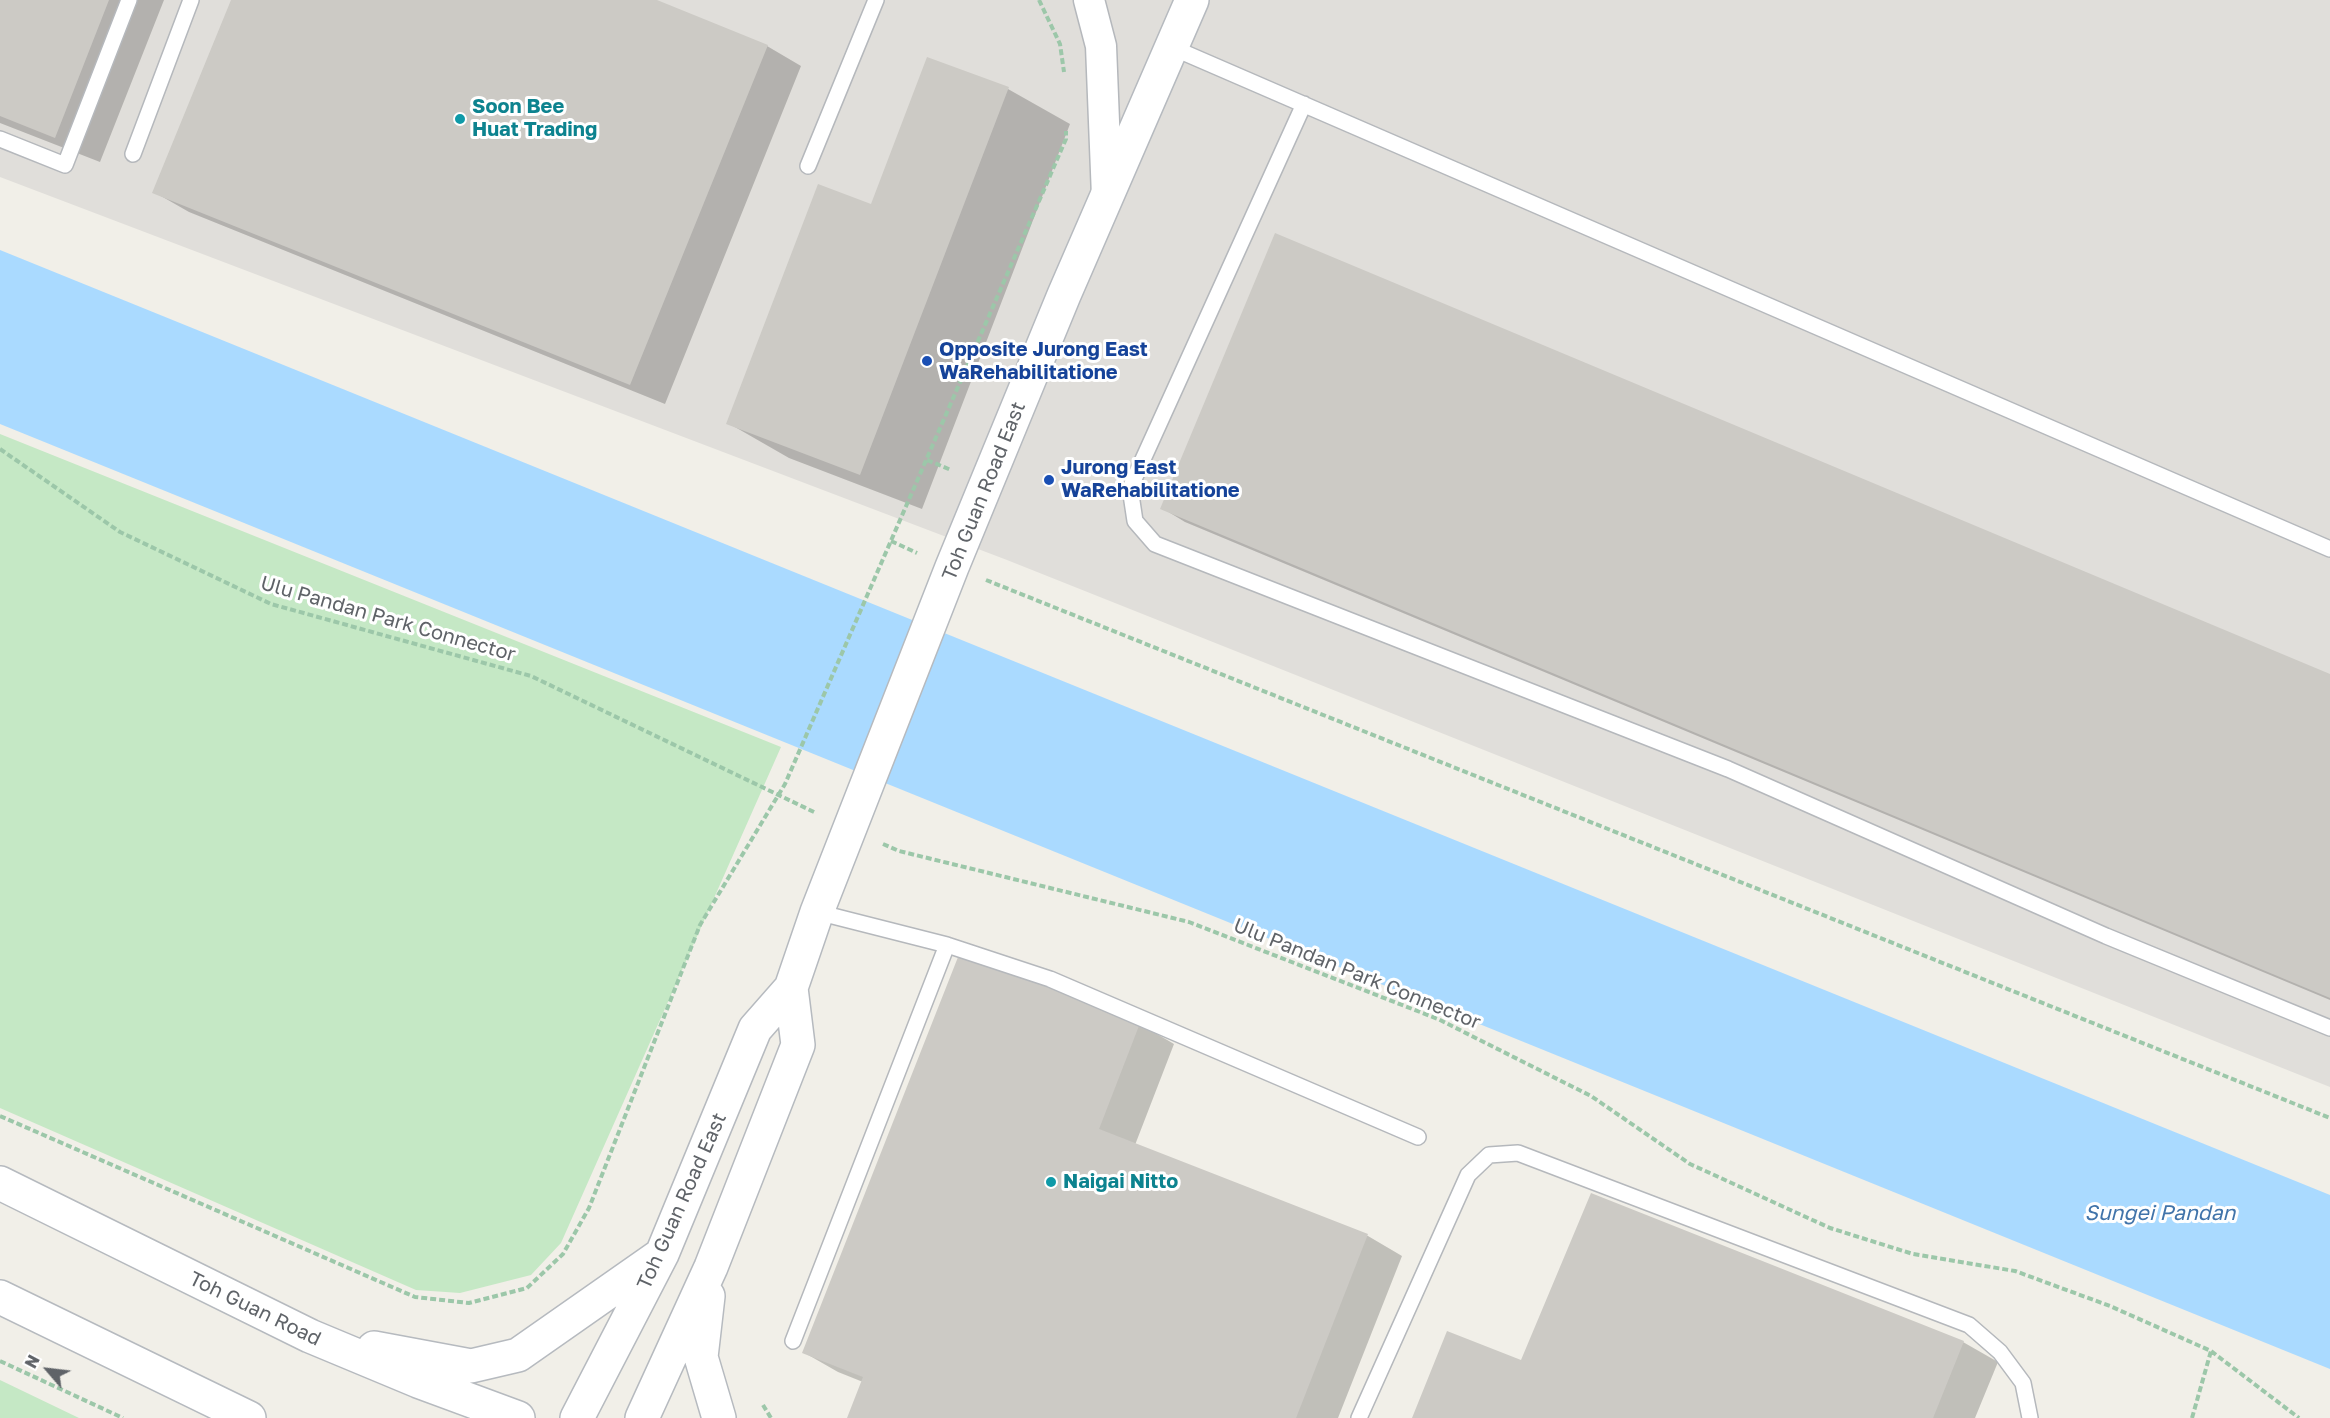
<!DOCTYPE html>
<html>
<head>
<meta charset="utf-8">
<style>
  body { margin:0 }
  #map { position:relative; width:2330px; height:1418px; overflow:hidden; background:#f1efe8; font-family:"Golos Text",sans-serif }
  canvas { display:block }
  .north { position:absolute; left:18px; top:1340px; width:60px; height:60px; -webkit-text-stroke:4px #fff; paint-order:stroke; rotate:298deg; font-size:16px; font-weight:700; line-height:24px; text-align:center; color:#5f6368 }
  .north::after { content:''; display:block; margin:auto; width:21px; height:27px; background:#5f6368; clip-path:polygon(50% 0,100% 100%,50% 72%,0 100%) }
</style>
</head>
<body>
<div id="map">
<canvas width="2330" height="1418"></canvas>
<div class="north">N</div>
</div>
<script>
const ctx = document.querySelector('canvas').getContext('2d');
ctx.lineJoin = 'round';
function paint(path, color) { ctx.fillStyle = color; ctx.fill(path, 'evenodd'); }
const toPath = rows => new Path2D(rows.map(r => 'M' + r).join(''));
function stroke(path, color, width, dash) { ctx.strokeStyle = color; ctx.lineWidth = width; ctx.lineCap = dash ? 'butt' : 'round'; ctx.setLineDash(dash || []); ctx.stroke(path); }
function label(font, color, halo, rows, align = 'center') {
  ctx.font = font + ' "Golos Text",sans-serif'; ctx.lineWidth = 6; ctx.setLineDash([]); ctx.textBaseline = 'middle'; ctx.strokeStyle = halo; ctx.fillStyle = color; for (const [text, x, y, turn = 0] of rows) {
    ctx.save(); ctx.translate(x, y); ctx.rotate((+turn || 0) * Math.PI / 180); ctx.textAlign = isNaN(turn) ? turn : align; if (halo) ctx.strokeText(text, 0, 0); ctx.fillText(text, 0, 0); ctx.restore();
  }
}
paint(toPath([
  [0,0,2330,0,2330,1087,1007,560,0,177]
]), '#e0deda');
paint(toPath([
  [0,434,781,747,561,1243,531,1275,460,1293,416,1290,0,1108],
  [0,1380,79,1418,0,1418]
]), '#c5e8c5');
paint(toPath([
  [0,250,2330,1195,2330,1369,0,424]
]), '#aadaff');
paint(toPath([
  [0,0,164,0,100,162,0,123],
  [232,0,653,0,767,46,801,66,665,404,189,212,154,192],
  [928,59,1008,89,1070,124,922,509,789,458,728,423,872,206],
  [1162,508,2330,676,2330,1000,1185,522],
  [1140,1024,1174,1044,1135,1145,1368,1236,1402,1256,1338,1418,849,1418,863,1382,838,1372,803,1352],
  [1963,1342,1998,1362,1975,1418,1414,1418,1522,1362]
]), '#0003');
paint(toPath([
  [0,0,109,0,55,138,0,116],
  [231,0,657,0,768,45,630,385,152,193],
  [927,57,1009,87,860,475,726,424,818,184,871,204],
  [1275,233,2330,674,2330,998,1160,509],
  [960,952,1140,1023,1099,1129,1368,1234,1296,1418,847,1418,863,1377,802,1353],
  [1591,1193,1964,1341,1933,1418,1412,1418,1447,1331,1521,1360]
]), '#cccac5');
const lane = toPath([
  [1171,47,2330,549],
  [1304,104,1130,488,1135,521,1155,544,1728,769,2106,936,2330,1028],
  [0,139,65,165,129,0],
  [133,154,191,0],
  [808,166,876,0],
  [817,912,947,945,1050,979,1418,1137],
  [793,1341,947,945],
  [1359,1418,1468,1175,1489,1155,1518,1153,1969,1325,2000,1352,2023,1383,2030,1418]
]);
const street = toPath([
  [1089,0,1101,46,1107,197]
]);
const secondary = toPath([
  [0,1183,310,1336,418,1381,518,1418],
  [708,1296,701,1357,719,1418],
  [0,1297,249,1418],
  [374,1348,471,1366,518,1355,658,1257],
  [577,1418,662,1254,755,1029,791,988,817,912,952,567,1064,295,1192,0],
  [642,1418,711,1267,798,1045,791,988]
]);
stroke(lane, '#b5b8bc', 18);
stroke(street, '#b5b8bc', 33);
stroke(secondary, '#b6babf', 36);
stroke(toPath([
  [1039,0,1060,44,1064,72],
  [0,449,120,532,271,604,531,676,816,813],
  [927,460,951,470],
  [891,541,917,553],
  [986,580,2330,1118],
  [883,844,899,851,1189,922,1438,1019,1591,1096,1690,1164,1830,1228,1913,1254,2015,1271,2110,1306,2211,1351,2299,1418],
  [0,1116,415,1297,469,1303,527,1288,563,1254,589,1208,700,925,785,784,1066,139,1066,131],
  [0,1361,123,1418],
  [763,1405,771,1418],
  [2192,1418,2211,1351]
]), '#9cc7a9', 4, [6, 3]);
stroke(lane, '#fff', 15);
stroke(street, '#fff', 30);
stroke(secondary, '#fff', 33);
for (const [x, y, r, color] of [
  [460,119,6,"#0f9aa8"],
  [927,361,6,"#1a4fb4"],
  [1049,480,6,"#1a4fb4"],
  [1051,1182,6,"#0f9aa8"]
]) { const dot = new Path2D(); dot.arc(x, y, r, 0, 2 * Math.PI); ctx.fillStyle = color; ctx.fill(dot); stroke(dot, '#fff', 2); }
label('bold 20px', '#0d838f', '#fff', [
  ["Soon Bee",472,107],
  ["Huat Trading",472,130],
  ["Naigai Nitto",1063,1182]
], 'left');
label('bold 20px', '#164399', '#fff', [
  ["Opposite Jurong East",939,350],
  ["WaRehabilitatione",939,373],
  ["Jurong East",1061,468],
  ["WaRehabilitatione",1061,491]
], 'left');
label('20px', '#5f6368', '#fff', [
  ["Toh Guan Road East",984,491,-68],
  ["Ulu Pandan Park Connector",388,619,16],
  ["Ulu Pandan Park Connector",1357,974,22],
  ["Toh Guan Road East",682,1201,-66],
  ["Toh Guan Road",255,1309,26]
]);
label('italic 21px', '#4174aa', '#fff', [
  ["Sungei Pandan",2160,1213]
]);
</script>
</body>
</html>
